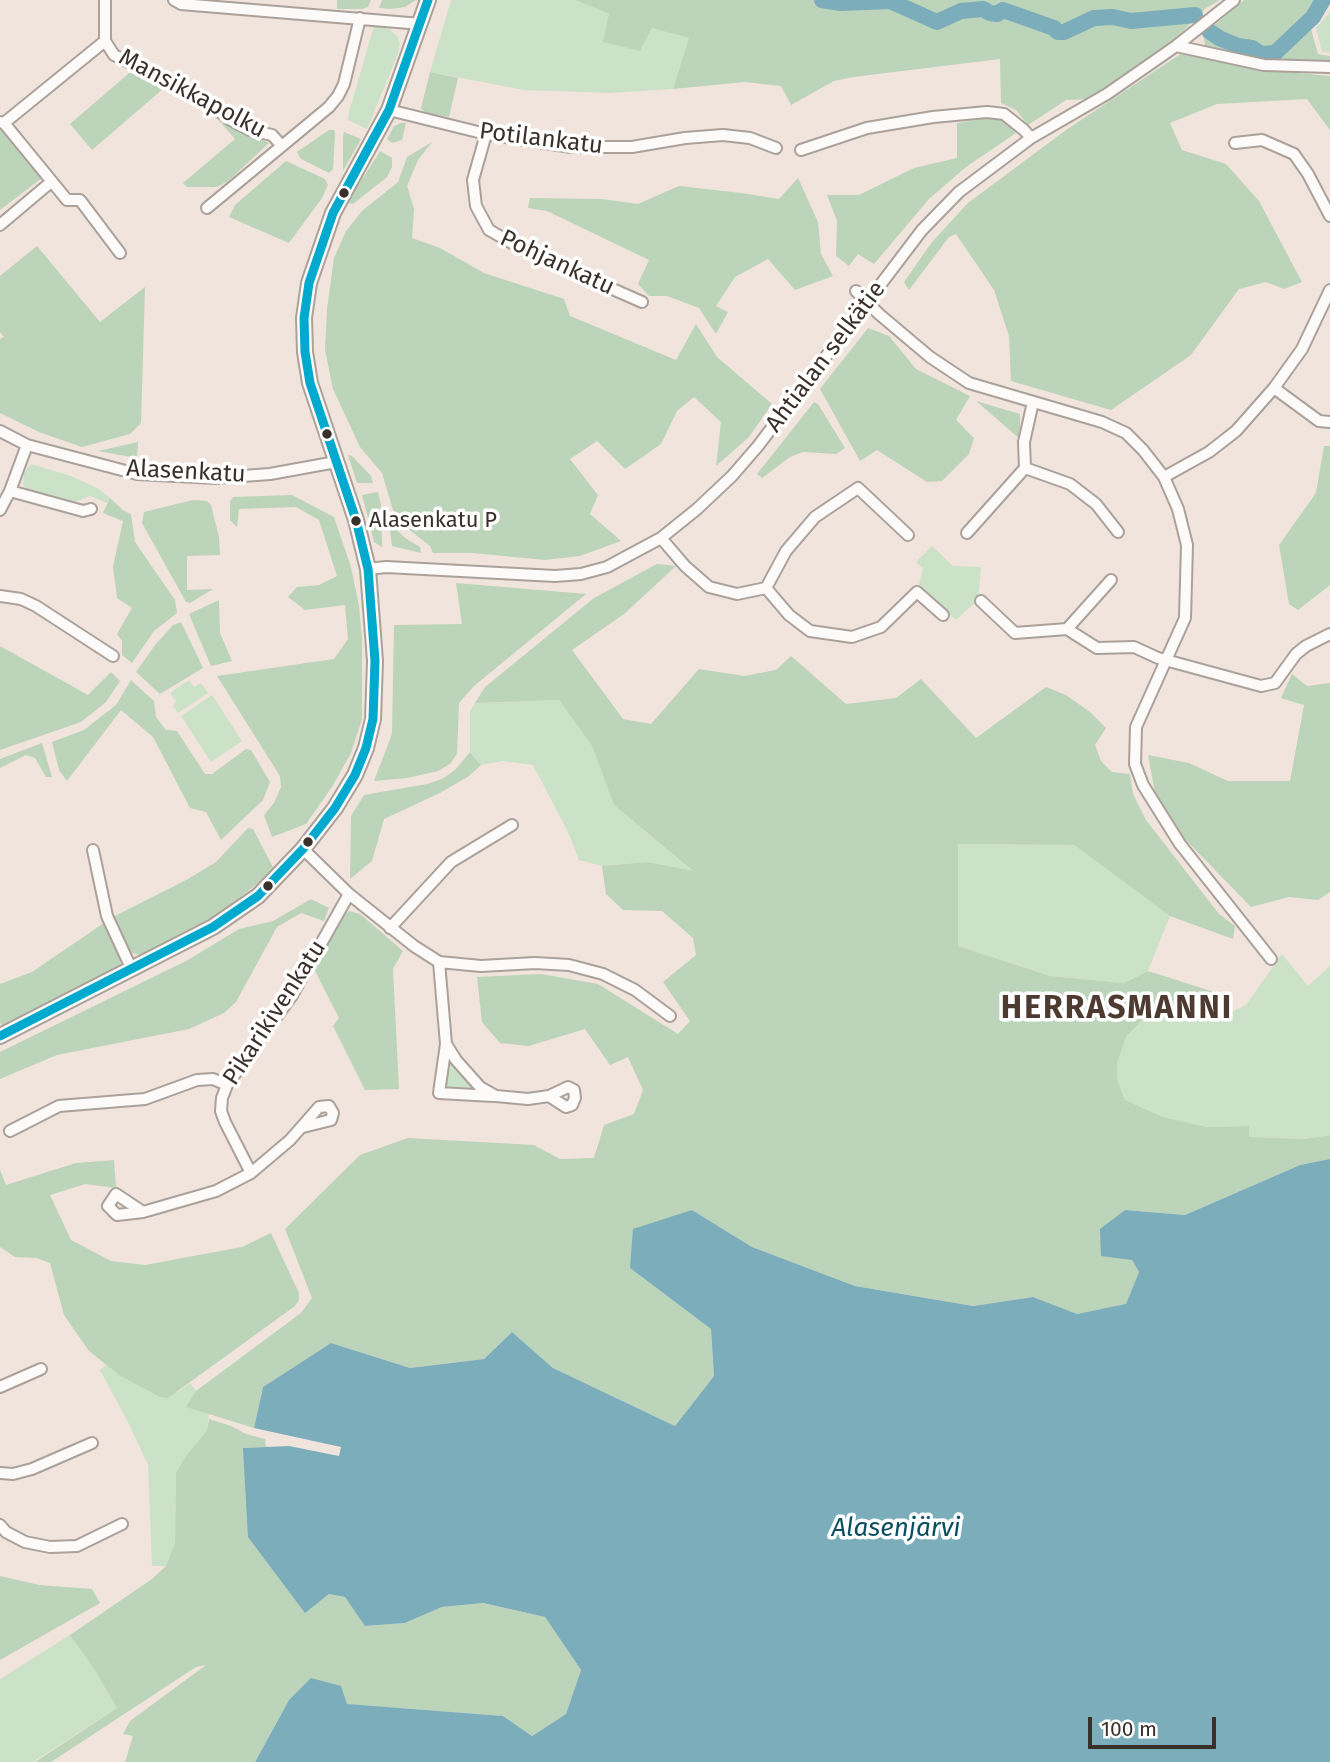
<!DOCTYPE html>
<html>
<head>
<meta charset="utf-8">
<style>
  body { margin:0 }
  #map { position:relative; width:1330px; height:1762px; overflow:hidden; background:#f1e4dc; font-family:"Fira Sans",sans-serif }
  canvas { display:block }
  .scale { position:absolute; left:1088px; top:1717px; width:128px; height:32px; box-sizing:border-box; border:4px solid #39302b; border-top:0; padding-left:9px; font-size:21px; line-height:24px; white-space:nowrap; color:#39302b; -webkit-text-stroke:5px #fff; paint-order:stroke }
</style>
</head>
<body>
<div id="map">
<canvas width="1330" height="1762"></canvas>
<div class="scale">100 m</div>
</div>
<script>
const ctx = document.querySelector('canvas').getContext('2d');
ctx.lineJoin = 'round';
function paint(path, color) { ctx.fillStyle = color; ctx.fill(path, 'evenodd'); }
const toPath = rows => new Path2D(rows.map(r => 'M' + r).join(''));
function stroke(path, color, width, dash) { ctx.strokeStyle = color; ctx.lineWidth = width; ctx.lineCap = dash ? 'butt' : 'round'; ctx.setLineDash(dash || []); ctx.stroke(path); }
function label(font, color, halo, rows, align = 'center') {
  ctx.font = font + ' "Fira Sans",sans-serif'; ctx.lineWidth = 7; ctx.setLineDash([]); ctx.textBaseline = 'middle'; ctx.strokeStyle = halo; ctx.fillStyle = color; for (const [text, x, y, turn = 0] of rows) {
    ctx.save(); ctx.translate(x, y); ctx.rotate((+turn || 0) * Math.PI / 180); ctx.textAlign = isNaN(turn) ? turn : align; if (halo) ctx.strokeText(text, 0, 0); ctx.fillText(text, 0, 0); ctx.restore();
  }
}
paint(toPath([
  [451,0,575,0,609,14,640,51,651,27,689,38,673,89,609,93,524,90,430,72],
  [1330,12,1330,53,1322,52,1316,28],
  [374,26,389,29,397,36,400,43,398,54,367,129,348,120,349,112],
  [31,464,71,476,99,489,110,498,107,503,90,496,75,502,28,491,23,485,24,473],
  [932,546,953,566,981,567,978,600,956,620,919,585,923,568,916,562],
  [189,680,194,687,201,683,208,693,178,713,173,706,176,701,170,693],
  [212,695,242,741,211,762,181,716],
  [559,700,592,746,614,805,695,873,647,862,602,866,579,860,568,832,533,765,503,761,481,765,470,752,470,711,475,703],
  [958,844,1074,845,1170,916,1148,971,1124,983,1050,976,958,946],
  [1282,954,1308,986,1330,966,1330,1135,1304,1139,1248,1137,1248,1126,1207,1127,1163,1117,1125,1100,1118,1082,1117,1064,1126,1037,1142,1020,1164,1008,1229,1013,1246,1005],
  [448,1055,478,1091,451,1091,444,1088],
  [106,1365,119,1375,178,1392,190,1383,196,1391,187,1407,209,1414,207,1430,185,1457,176,1473,175,1543,166,1566,152,1566,148,1465,129,1424,100,1370],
  [70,1635,94,1669,117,1708,33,1762,0,1762,0,1679]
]), '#cce2c8');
paint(toPath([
  [337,0,371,0,368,7,362,9,337,9],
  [382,0,416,0,405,7,391,9,379,8],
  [575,0,1220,0,1206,8,1167,47,1089,99,1066,100,1028,125,1016,110,1001,103,1000,59,853,77,834,81,791,105,781,86,745,82,673,89,689,38,652,28,640,51,603,42,609,14],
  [1244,0,1325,0,1309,22,1318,54,1330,56,1330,64,1309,64,1206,49,1203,35],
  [1182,53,1264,70,1330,76,1330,130,1307,99,1217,104,1170,123,1182,150,1226,164,1259,201,1302,282,1284,289,1266,282,1239,289,1191,355,1111,410,1011,381,1009,336,994,290,956,234,949,237,909,290,904,282,932,242,968,203,1066,130],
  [134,69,164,88,92,150,70,124],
  [430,72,458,78,449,117,426,113,421,108],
  [211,111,243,131,269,143,228,181,217,187,187,187,183,183,235,139],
  [996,117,1009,123,1016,133,966,167,929,199,874,264,858,254,849,266,836,256,837,221,827,195,859,195,914,168,957,158,957,123],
  [401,123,406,123,402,140,392,143,387,139,394,126],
  [0,128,42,178,0,210],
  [329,130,334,130,335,134,333,169,329,173,301,159,297,152],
  [344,132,361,139,343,171,343,137],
  [432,142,418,160,407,186,414,209,412,238,440,248,484,273,564,299,570,316,676,360,696,324,717,357,772,404,749,437,716,466,721,422,694,397,677,411,661,444,625,469,597,441,570,459,598,495,590,514,621,541,580,556,545,560,473,553,433,553,430,546,406,527,393,510,382,473,360,447,333,389,325,350,327,309,334,258,346,231,362,211,398,182,407,157],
  [380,151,392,158,392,167,387,177,353,204,347,203],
  [286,161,325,179,328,185,322,198,289,243,229,217,235,205],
  [798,178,818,222,821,254,833,276,795,290,768,259,735,277,716,306,728,312,716,334,699,308,667,296,649,296,638,284,649,260,547,211,528,208,530,198,602,199,638,204,679,186,741,193,779,199],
  [37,246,100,322,145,287,141,423,130,434,82,447,39,432,0,413,0,339,4,337,0,332,0,276],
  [868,328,889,336,916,369,970,396,956,420,974,438,969,454,942,481,927,482,877,450,860,461,820,389],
  [976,401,1020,414,1020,439],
  [814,402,818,404,845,448,836,454,803,452,790,457,762,478,757,474],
  [138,442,137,458,98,451],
  [1324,446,1330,446,1330,585,1298,610,1289,604,1279,545,1316,493],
  [348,455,352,456,371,476,373,483,357,483],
  [378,492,381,505,382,547,374,542,362,495],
  [292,495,334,517,351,567,359,606,362,638,362,719,351,753,332,787,306,824,272,837,264,815,274,803,281,787,280,776,217,676,334,659,348,639,345,605,305,610,288,597,297,587,319,585,337,576,319,520,296,507,239,509,237,527,230,520,230,502,233,497],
  [110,498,124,511,131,514,135,542,175,600,177,613,154,631,132,663,122,655,122,641,117,634,132,608,117,598,113,567,123,521,103,513],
  [193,500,207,501,211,505,219,537,220,555,187,556,187,590,213,589,190,603,186,602,142,523,144,512],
  [389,522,405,538,420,547,421,553,392,546],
  [657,564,676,566,624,614,572,650,623,719,651,724,699,669,744,676,776,670,791,656,846,704,896,698,921,679,976,738,1046,687,1066,695,1090,712,1106,728,1095,745,1101,761,1112,772,1130,774,1133,794,1146,820,1219,914,1235,926,1233,939,1170,916,1074,845,958,844,958,946,1050,976,1124,983,1148,971,1214,992,1208,1011,1164,1008,1142,1020,1126,1037,1117,1064,1118,1082,1125,1100,1163,1117,1207,1127,1249,1126,1249,1137,1304,1139,1330,1135,1330,1159,1300,1165,1185,1215,1125,1210,1100,1230,1132,1260,1139,1272,1126,1305,1077,1314,1033,1297,973,1306,855,1286,752,1247,692,1210,630,1268,711,1329,714,1376,675,1426,553,1368,512,1332,484,1359,410,1368,331,1343,263,1387,254,1428,186,1407,196,1391,301,1313,312,1298,285,1229,360,1155,408,1138,534,1145,560,1159,594,1158,604,1125,634,1114,643,1090,628,1057,610,1065,585,1029,529,1046,500,1043,482,1022,477,977,541,974,598,984,678,1034,690,1021,663,982,696,955,693,938,662,911,623,910,606,894,602,866,647,862,693,871,614,805,592,746,559,700,475,703,485,687,594,598],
  [456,583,586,594,474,686,459,703,457,754,450,764,438,771,407,778,374,781,392,734,394,625,462,624],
  [219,600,220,633,232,661,211,666,189,614],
  [181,622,203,668,160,694,136,672,155,645,173,625],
  [0,646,88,695,111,672,120,681,106,702,81,722,0,750],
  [1292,674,1307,686,1330,683,1330,892,1318,900,1289,897,1251,907,1182,836,1164,814,1155,793,1148,755,1189,763,1228,781,1290,781,1304,705,1281,698],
  [131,680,154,701,156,717,166,730,177,731,205,774,212,774,246,749,251,750,270,782,263,800,221,840,206,812,190,808,153,737,121,710,67,781,59,770,52,742,84,730,116,705],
  [42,743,52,777,46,777,35,758,26,755,0,768,0,759],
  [470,752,481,765,469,776,440,793,384,819,372,861,350,879,351,816,364,795,427,784,442,779,455,770],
  [248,828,253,829,273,867,258,883,219,914,141,955,131,953,113,917,188,879,216,862],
  [311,899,329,908,324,921,301,913,277,927,236,1002,224,1013,189,1029,57,1055,0,1079,0,1052,188,960,239,929,273,921],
  [349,911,360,914,403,951,393,969,399,1089,365,1090,333,1026,339,1018,314,969,341,918],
  [104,923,121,958,120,966,2,1026,0,1022,0,984,32,972],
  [114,1160,116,1188,85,1184,50,1195,71,1240,111,1261,145,1265,242,1247,271,1233,299,1293,299,1300,295,1306,168,1398,160,1397,119,1375,89,1351,64,1315,50,1263,36,1258,15,1257,0,1247,0,1170,6,1185,76,1163],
  [209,1419,231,1426,246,1434,265,1439,266,1447,243,1448,305,1612,329,1594,345,1597,366,1626,405,1623,442,1607,482,1603,545,1617,581,1670,566,1714,532,1736,503,1716,289,1700,255,1762,125,1762,133,1736,123,1734,130,1721,206,1665,196,1667,51,1762,35,1762,117,1708,94,1669,70,1635,152,1579,166,1566,175,1543,176,1473,185,1457,207,1430],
  [0,1576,39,1585,92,1589,100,1603,0,1660]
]), '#bcd4b9');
paint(toPath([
  [1330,1159,1330,1762,255,1762,289,1700,311,1678,341,1686,347,1704,503,1716,532,1736,566,1714,581,1670,545,1617,483,1603,442,1607,405,1623,365,1626,345,1597,329,1594,305,1613,248,1537,243,1448,289,1446,339,1456,341,1447,254,1428,263,1387,331,1343,410,1368,484,1359,512,1332,553,1368,675,1426,714,1376,711,1329,630,1268,633,1229,692,1210,752,1247,855,1286,973,1306,1033,1297,1077,1314,1126,1304,1139,1272,1132,1260,1101,1256,1100,1229,1125,1210,1185,1215,1300,1165]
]), '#7badbb');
stroke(toPath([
  [822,0,841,3,890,1,937,22,961,11,983,9,990,13,997,14,1003,10,1054,28,1058,32,1064,32,1094,18,1113,17,1131,21,1195,15],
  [1209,31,1219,38,1238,46,1252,48,1261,54,1275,53,1313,17,1323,0]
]), '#7badbb', 16);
const minor = toPath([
  [174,0,181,4,421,24],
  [105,41,114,55,199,97,231,120,250,130,272,135,282,146],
  [1176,46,1264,65,1330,67],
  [389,110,486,134,571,147,632,147,685,138,723,135,750,138,776,148],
  [0,122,4,123,67,200,80,200,120,253],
  [4,123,105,41,105,0],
  [486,134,473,180,476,206,489,230,524,250,642,302],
  [1235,143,1262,140,1294,154,1308,174,1330,216],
  [801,150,867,128,933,117,987,112,1004,114,1024,130,1031,138],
  [207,208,329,107,338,96,344,84,360,18],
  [0,225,51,182],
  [856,291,879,314,930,357,969,383,1102,422,1126,433,1143,450,1164,477,1178,509,1187,545,1185,618,1136,727,1135,764,1143,785,1180,844,1271,959],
  [1274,388,1319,421,1330,422],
  [0,431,27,445,137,474,215,478,270,474,336,462],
  [1025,468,1070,484,1096,504,1118,532],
  [1025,468,1024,442,1033,402],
  [1164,477,1209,452,1236,431,1274,388,1302,349,1330,290],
  [10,491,83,511,91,509],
  [0,510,10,491,27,445],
  [967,533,1025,468],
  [661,538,685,566,709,587,737,594,766,588],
  [368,569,386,567,555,576,581,574,607,567,661,538,697,509,732,476,758,446,922,230,959,192,1031,138,1107,94,1176,46,1234,0],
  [766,588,789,615,810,631,852,637,881,627,917,592,943,615],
  [766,588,786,551,815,517,858,488,908,535],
  [0,596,21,599,36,606,113,656],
  [981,601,1015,633,1067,629],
  [1067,629,1097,648,1134,647,1158,658,1261,686,1275,683,1296,654,1306,646,1330,634],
  [1067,629,1111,580],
  [303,849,349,894,414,946,439,962,481,966,535,963,569,965,603,974,635,990,670,1016],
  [93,850,107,916,132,970],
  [390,928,451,862,512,825],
  [439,962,446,1044,456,1060,480,1087,496,1096,528,1099,549,1096,566,1107,572,1105,575,1098,574,1090,568,1087,549,1096],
  [446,1044,439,1093,493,1096],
  [10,1131,59,1106,145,1099,197,1080,213,1079,227,1085],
  [251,1173,225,1122,221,1111,222,1098,227,1085,291,997,349,894],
  [143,1212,117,1215,108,1206,116,1194,143,1212,216,1191,251,1173,290,1140,319,1107,329,1106,333,1113,331,1120,303,1127],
  [0,1387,41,1369],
  [0,1473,13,1474,32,1469,92,1443],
  [0,1525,6,1532,25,1542,50,1547,77,1546,122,1524]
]);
const major = toPath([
  [0,1036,213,927,258,896,303,849,335,808,355,775,366,748,373,719,375,661,368,569,356,520,310,383,305,352,304,318,309,283,333,213,389,110,428,0]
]);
stroke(minor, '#aba19b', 14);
stroke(major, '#aba19b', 18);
stroke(minor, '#fdfbfa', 10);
stroke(major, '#fdfbfa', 14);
stroke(toPath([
  [0,1036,213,927,258,896,303,849,335,808,355,775,366,748,373,719,375,661,368,569,356,520,310,383,305,352,304,318,309,283,333,213,389,110,428,0]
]), '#00a9ce', 9);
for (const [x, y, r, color] of [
  [344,193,6,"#39302b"],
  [327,434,6,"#39302b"],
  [356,521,6,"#39302b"],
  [308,842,6,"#39302b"],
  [268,886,6,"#39302b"]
]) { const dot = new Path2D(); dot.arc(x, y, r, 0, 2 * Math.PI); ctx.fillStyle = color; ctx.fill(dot); stroke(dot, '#fff', 2.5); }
label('22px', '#39302b', '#fff', [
  ["Alasenkatu P",369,521]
], 'left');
label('24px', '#39302b', '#fff', [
  ["Mansikkapolku",192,94,28],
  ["Potilankatu",541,139,7],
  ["Pohjankatu",557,263,25],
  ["Ahtialan selkätie",826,357,-53],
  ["Alasenkatu",186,472,3],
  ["Pikarikivenkatu",275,1013,-57]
]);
label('italic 26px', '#0b4e5f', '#fff', [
  ["Alasenjärvi",896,1529]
]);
ctx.letterSpacing = '2px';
label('bold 32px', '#4d3a30', '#fff', [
  ["HERRASMANNI",1117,1009]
]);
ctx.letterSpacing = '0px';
</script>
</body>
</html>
